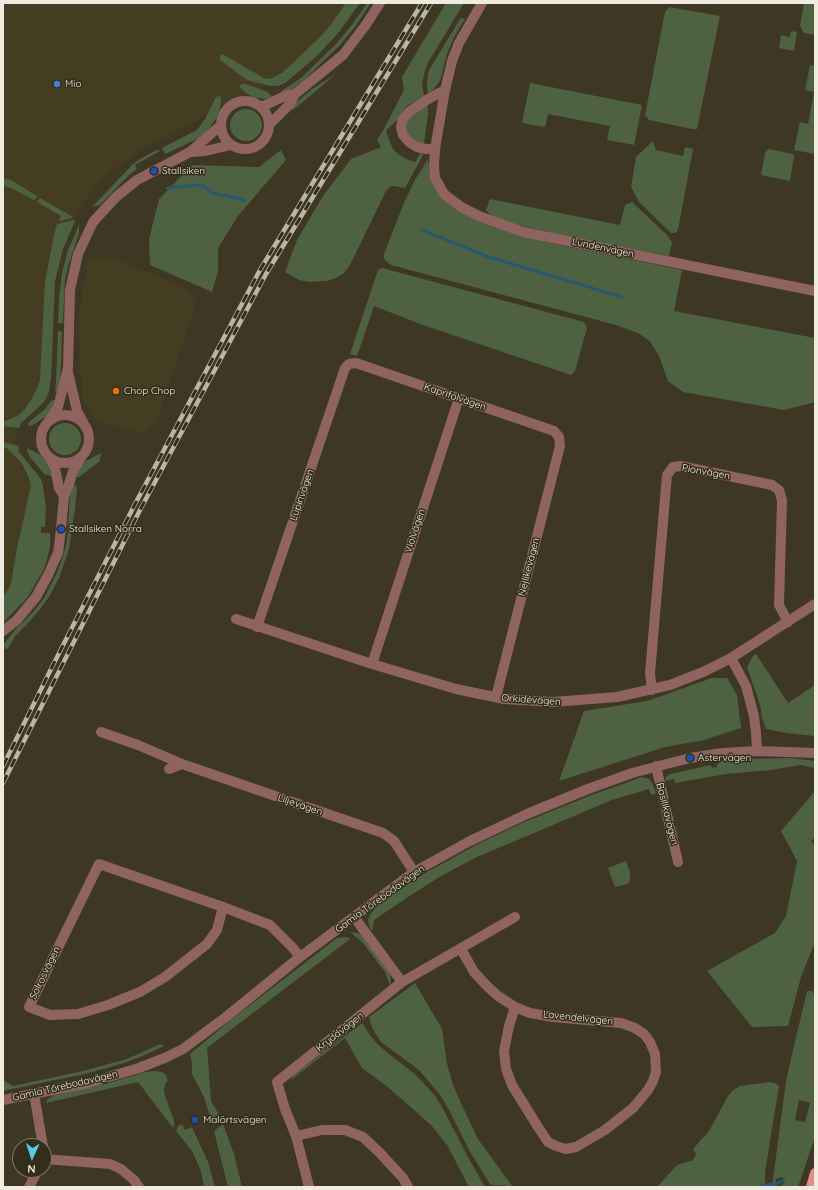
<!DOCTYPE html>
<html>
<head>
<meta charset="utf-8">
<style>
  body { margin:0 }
  #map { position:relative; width:818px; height:1190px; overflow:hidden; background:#3d3723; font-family:Quicksand,sans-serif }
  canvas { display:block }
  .frame { position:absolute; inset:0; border:4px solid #efecdf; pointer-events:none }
  .north { position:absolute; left:12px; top:1138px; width:40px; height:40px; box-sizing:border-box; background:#332d19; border:1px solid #7e7968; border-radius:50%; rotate:183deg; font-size:11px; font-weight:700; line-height:16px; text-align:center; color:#efecdf }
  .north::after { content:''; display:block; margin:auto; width:14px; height:18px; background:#58c9e3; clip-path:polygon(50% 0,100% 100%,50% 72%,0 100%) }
</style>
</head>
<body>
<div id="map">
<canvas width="818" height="1190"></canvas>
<div class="frame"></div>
<div class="north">N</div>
</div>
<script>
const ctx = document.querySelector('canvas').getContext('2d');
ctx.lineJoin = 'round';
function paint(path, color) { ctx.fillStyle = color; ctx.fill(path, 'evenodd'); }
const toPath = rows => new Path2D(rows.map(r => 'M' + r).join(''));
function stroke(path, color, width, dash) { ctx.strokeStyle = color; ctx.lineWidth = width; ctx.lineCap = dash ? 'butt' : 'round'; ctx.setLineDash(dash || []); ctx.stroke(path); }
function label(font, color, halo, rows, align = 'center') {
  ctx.font = font + ' Quicksand,sans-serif'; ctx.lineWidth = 3; ctx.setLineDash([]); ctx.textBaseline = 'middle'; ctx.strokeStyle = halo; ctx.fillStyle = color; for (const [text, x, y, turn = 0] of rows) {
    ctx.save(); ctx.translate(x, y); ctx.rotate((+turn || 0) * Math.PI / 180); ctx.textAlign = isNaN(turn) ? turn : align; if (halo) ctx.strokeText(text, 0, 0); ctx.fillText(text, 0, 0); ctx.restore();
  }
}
paint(toPath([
  [3,3,354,3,279,79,180,129,138,152,111,171,83,202,60,250,52,292,48,384,16,425,15,451,32,474,36,491,21,565,3,601],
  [110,257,183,286,196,304,156,423,142,433,123,429,95,420,83,401,80,367,78,317,89,258]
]), '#453d21');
paint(toPath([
  [346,3,360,3,339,32,317,56,285,83,278,86,270,86,247,80,220,60,220,56,222,54,264,78,269,79,273,78,282,73,293,63,321,36,332,23],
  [367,3,371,3,354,28,339,46,305,79,291,90,282,94,281,91,301,78,336,44,352,25],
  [446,3,464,3,429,61,425,70,422,85,424,96,407,106,402,112,399,119,386,130,389,140,393,149,398,154,406,159,415,162,421,152,423,154,422,157,405,188,394,186,390,187,386,191,350,265,344,273,336,278,327,281,309,282,299,280,285,272,297,240,323,196,351,159,381,147,377,140,385,127,404,90,402,77],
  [804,3,815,3,815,35,804,33,800,26],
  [669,7,720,16,697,129,692,129,649,120,645,115,665,12],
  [462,18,465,19,454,37,447,54,440,81,432,91,428,93,427,87,428,72,460,19],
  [791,31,797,32,794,51,779,48,781,35,790,37],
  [810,65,815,66,815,154,794,150,800,122,808,124,814,92,805,90],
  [337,73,302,103,293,110,290,109,299,100,312,89],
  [530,83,642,105,634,145,607,140,610,126,548,114,545,127,522,123],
  [242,84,246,84,268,92,272,97,264,99,253,97,249,95,239,87],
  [220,96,221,102,219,112,217,117,207,131,199,138,165,154,162,148,197,130,205,119,216,97],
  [427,105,428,108,428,114,424,143,420,143,412,138,408,133,406,127,407,122,410,117],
  '230 125a16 16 0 1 1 32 0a16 16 0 1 1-32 0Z',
  [653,141,656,150,683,156,685,147,693,149,678,230,675,233,671,233,639,202,631,187,636,157],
  [769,149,793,154,794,156,790,181,761,175,765,153,767,150],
  [157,150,160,151,135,165,137,169,129,175,100,205,92,207,134,163,147,155],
  [281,150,286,160,238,216,218,248,218,271,212,292,150,265,149,239,159,199,192,165,259,167],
  [428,159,430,177,434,186,506,230,545,242,682,270,674,311,815,338,815,402,784,410,683,392,668,381,659,356,650,341,638,333,616,325,391,265,386,261,384,258,384,254,403,205,415,180],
  [3,178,11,180,37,196,34,200,15,190,3,185],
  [40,198,73,217,72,218,59,221,61,216,37,202],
  [490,199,620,225,625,205,632,202,666,234,672,242,669,256,569,237,514,224,491,215,486,210],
  [74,220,75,221,63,249,55,281,51,379,49,391,46,399,41,405,21,423,19,428,3,426,3,422,19,415,25,409,33,397,40,380,45,282,54,235,57,224],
  [79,225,79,233,68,267,65,279,63,323,58,323,59,299,62,272,68,250],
  [382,268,584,322,587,328,575,371,571,375,423,325,374,306,357,356,350,354,378,270],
  [58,331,62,332,61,366,59,392,55,391,56,382],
  [53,400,57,401,47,416,33,425,28,426,29,422,45,409,51,401],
  '49 439a16 16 0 1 1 32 0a16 16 0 1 1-32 0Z',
  [3,442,18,446,19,452,41,479,43,486,46,508,45,527,41,527,41,533,50,533,50,548,44,569,28,597,3,623,3,596,6,593,11,584,18,542,21,531,31,485,30,481,26,471,20,461,8,449,3,447],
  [27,448,39,454,45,460,49,468,52,476,44,474,30,457,27,451],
  [101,453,100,461,79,477,76,477,76,472,84,462],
  [76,485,77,488,75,508,69,549,59,578,49,597,41,608,30,621,16,635,9,647,6,650,3,645,14,631,33,612,44,598,57,573,63,556,67,541,70,494,72,486],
  [756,654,788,703,815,685,815,736,786,733,766,729,762,718,760,705,747,667,753,656],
  [712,678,727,678,737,695,741,728,704,740,665,747,559,781,584,711,647,701],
  [791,758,815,761,815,768,801,765,771,770,726,774,675,783,674,779,664,781,666,777,670,774,711,765,712,768,717,767,717,764,723,760,743,759],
  [642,777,649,779,652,783,656,793,653,795,651,794,649,789,612,800,477,857,441,876,408,897,374,920,372,931,370,928,368,920,370,915,376,907,390,896,427,872,478,844,522,823,589,796],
  [815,791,815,837,811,841,815,846,815,942,801,977,788,1026,752,1027,707,971,775,933,786,916,797,861,781,831],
  [626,861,630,872,630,881,628,884,615,887,608,868],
  [350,932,358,933,362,936,390,974,391,979,390,986,385,972,363,943],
  [347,937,350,939,207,1048,211,1101,221,1118,217,1122,214,1122,211,1120,204,1097,192,1074,192,1063,190,1054,232,1019,337,938],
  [415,983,442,1029,447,1064,453,1085,460,1101,478,1139,512,1186,494,1185,490,1184,469,1150,449,1110,441,1096,419,1070,381,1042,375,1033,371,1025,369,1017],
  [807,991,812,991,815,996,815,1137,798,1187,778,1187,782,1185,785,1182,782,1177,776,1179,775,1187,772,1187,786,1081,794,1046],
  [799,1100,810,1103,805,1122,795,1120],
  [362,1023,372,1038,378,1045,417,1076,436,1097,442,1107,468,1157,485,1187,469,1187,447,1145,431,1125,389,1088,362,1068,345,1038,296,1076,289,1082,295,1074],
  [160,1044,164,1046,145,1055,124,1063,89,1073,3,1091,3,1080,13,1086,83,1071,127,1059],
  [154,1071,162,1072,166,1075,168,1080,165,1084,164,1089,165,1096,174,1120,174,1125,173,1128,138,1082,46,1103,48,1099,55,1095,109,1083,145,1072],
  [770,1082,775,1083,779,1086,765,1172,765,1187,657,1187,677,1165,693,1160,695,1157,696,1154,693,1149,709,1131,728,1096,733,1090,740,1086],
  [182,1124,185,1130,192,1127,208,1162,215,1187,204,1187,201,1171,192,1151,176,1131,178,1126],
  [223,1124,234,1154,242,1187,228,1187,214,1131]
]), '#4e6242');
stroke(toPath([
  [167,188,202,185,212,193,245,200],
  [422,230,489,257,622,297],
  [759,1187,765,1185,776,1184,784,1180]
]), '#285970', 3);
stroke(toPath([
  [482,3,459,43,452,61,445,90,435,149,434,166,435,178,444,194,461,207,479,216,523,232,815,291],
  '221 125a24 24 0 1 1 48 0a24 24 0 1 1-48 0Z',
  [261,107,285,96,295,94],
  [269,125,290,104,295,94,343,55,365,26,380,3],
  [435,149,426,149,417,147,409,142,403,135,401,127,403,119,409,112,428,99,445,90],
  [190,152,205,151,231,145],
  [68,372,77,411,83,422],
  '41 439a24 24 0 1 1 48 0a24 24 0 1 1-48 0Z',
  [49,421,58,407,68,368,70,290,78,254,93,222,116,197,137,180,190,152,221,125],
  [49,457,55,468,59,488,64,496],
  [236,619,372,664,456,689,504,699,553,702,617,697,670,685,703,672,731,658,815,604],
  [257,627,345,368,349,364,356,363,554,431,559,437,560,446,496,697],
  [3,631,17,620,36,597,48,575,58,553,61,529,64,496,68,487,73,471,82,456],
  [731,658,746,686,754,716,756,733,757,751],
  [372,664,459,398],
  [652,690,650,673,667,475,673,467,681,466,772,485,779,490,782,500,779,605,788,622],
  [101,732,138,745,182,764],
  [656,766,678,862],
  [169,769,182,764,383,833,394,841,414,872],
  [223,907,217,930,207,944,165,977,140,992,108,1005,78,1014,50,1015,29,1007,99,864,223,907,270,925,293,948,300,957],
  [354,917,402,982],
  [461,949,474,972,487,986,498,996,515,1007,530,1013,553,1017,621,1023,635,1028,644,1034,650,1042,655,1054,656,1072,653,1081,648,1090,633,1108,605,1130,576,1147,566,1149,556,1146,548,1142,538,1127,512,1085,506,1069,504,1051,509,1026,515,1007],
  [34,1094,43,1146],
  [3,1100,88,1083,139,1068,167,1057,183,1049,226,1017,300,957,414,872,468,842,527,814,588,789,632,773,690,758,722,753,757,751,815,753],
  [296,1136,322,1130,345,1130,363,1137,380,1153,403,1178,408,1187],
  [44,1159,110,1164,121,1169,134,1180,139,1187],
  [29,1187,38,1170],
  [309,1187,304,1167,296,1136,285,1109,277,1082,402,982,515,917]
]), '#8e6360', 10);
stroke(toPath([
  [811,1187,815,1173]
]), '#e28c86', 10);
const rail = toPath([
  [3,766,53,665,134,506,260,270,422,3],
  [3,783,140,510,266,274,431,3]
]);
stroke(rail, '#bab6a7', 4.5);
stroke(rail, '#332d19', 3, [9]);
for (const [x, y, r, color] of [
  [57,84,4,"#3f7fe0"],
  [154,171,4,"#1a4fb4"],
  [116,391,4,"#e8710a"],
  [61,529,4,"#1a4fb4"],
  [690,758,4,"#1a4fb4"],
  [195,1120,4,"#1a4fb4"]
]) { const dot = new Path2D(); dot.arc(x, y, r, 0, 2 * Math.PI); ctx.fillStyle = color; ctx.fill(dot); stroke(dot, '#332d19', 1.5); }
label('10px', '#efecdf', '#332d19', [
  ["Mio",65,84],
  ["Stallsiken",162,171],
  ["Chop Chop",124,391],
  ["Stallsiken Norra",69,529],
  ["Astervägen",698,758],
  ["Malörtsvägen",203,1120]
], 'left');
label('10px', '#efecdf', '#332d19', [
  ["Lundenvägen",603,248,12],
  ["Kaprifolvägen",455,397,19],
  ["Pionvägen",706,472,10],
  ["Lupinvägen",302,495,-71],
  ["Violvägen",415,531,-72],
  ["Nejlikevägen",529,567,-76],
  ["Orkidévägen",531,700,4],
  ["Liljevägen",300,805,19],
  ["Basilikavägen",667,814,76],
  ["Gamla Törebodavägen",380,899,-36],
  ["Solrosvägen",45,973,-64],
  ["Lavendelvägen",578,1018,6],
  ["Kryddvägen",340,1032,-38],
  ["Gamla Törebodavägen",65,1086,-13]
]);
</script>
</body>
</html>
